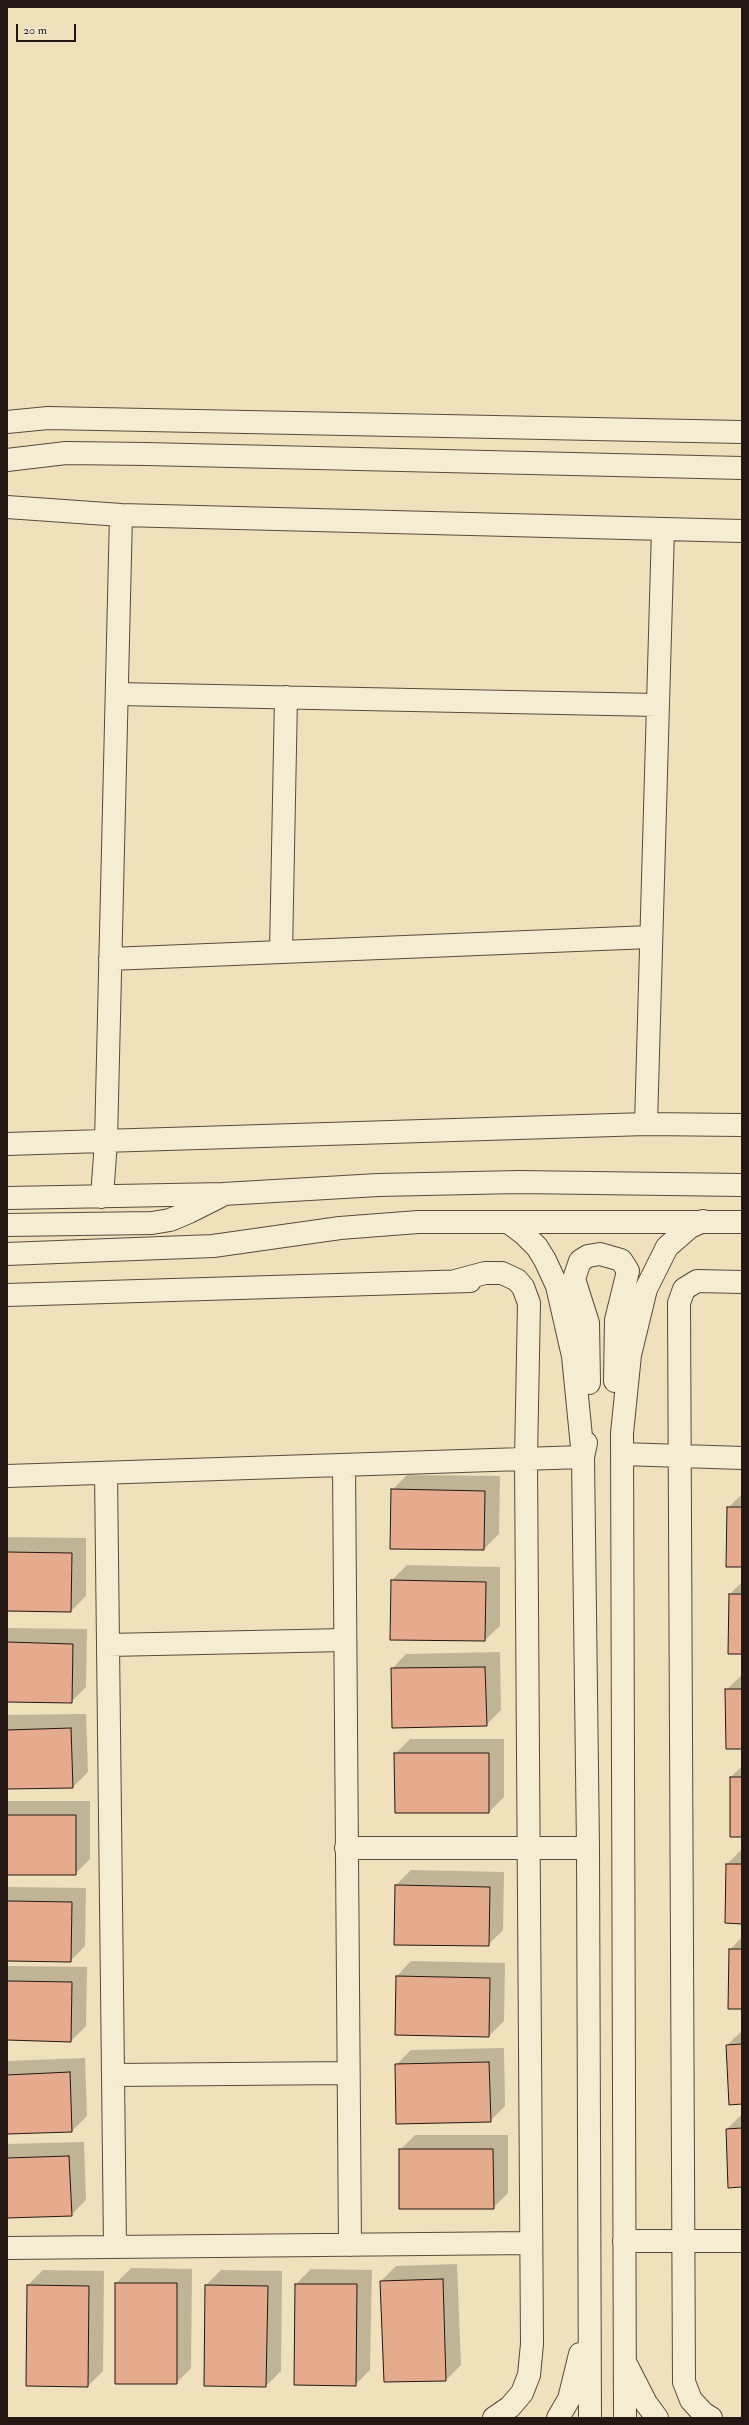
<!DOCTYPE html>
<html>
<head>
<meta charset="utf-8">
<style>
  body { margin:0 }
  #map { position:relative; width:749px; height:2425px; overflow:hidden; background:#f0e1bd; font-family:"IM FELL Double Pica",serif }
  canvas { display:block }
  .frame { position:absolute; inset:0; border:8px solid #221712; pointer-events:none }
  .scale { position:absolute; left:16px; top:24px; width:60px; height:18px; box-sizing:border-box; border:2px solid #221712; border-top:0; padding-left:5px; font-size:12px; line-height:14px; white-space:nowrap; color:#221712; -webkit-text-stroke:3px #f5ecd4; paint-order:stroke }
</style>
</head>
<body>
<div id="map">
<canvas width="749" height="2425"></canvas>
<div class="frame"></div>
<div class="scale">20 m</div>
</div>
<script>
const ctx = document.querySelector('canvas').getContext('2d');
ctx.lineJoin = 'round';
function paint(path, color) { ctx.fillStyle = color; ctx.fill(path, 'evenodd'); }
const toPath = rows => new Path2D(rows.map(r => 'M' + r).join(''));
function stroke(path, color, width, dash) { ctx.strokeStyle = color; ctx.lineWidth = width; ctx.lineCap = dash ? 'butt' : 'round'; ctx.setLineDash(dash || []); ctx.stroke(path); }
paint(toPath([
  [407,1475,500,1476,499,1534,484,1549,391,1548,392,1490],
  [742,1494,742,1566,728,1508],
  [7,1537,86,1538,86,1596,71,1611,7,1610],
  [407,1565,500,1567,500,1626,485,1640,392,1580],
  [742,1582,742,1653,730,1594],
  [7,1628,87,1629,86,1687,71,1702,7,1701],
  [500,1652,501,1710,486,1725,392,1669,406,1654],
  [742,1675,742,1748,726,1690],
  [86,1714,88,1772,73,1787,7,1788,7,1715],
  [410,1739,504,1739,504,1797,489,1812,395,1754],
  [742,1766,742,1836,731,1777],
  [7,1801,90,1801,90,1859,75,1874,7,1874],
  [742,1849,742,1923,727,1864],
  [411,1870,504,1872,503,1930,488,1945,396,1885],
  [7,1887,86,1888,85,1946,70,1961,7,1960],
  [742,1937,742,2008,730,1950],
  [411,1961,505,1963,504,2021,489,2036,397,1976],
  [7,1966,87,1967,86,2026,71,2041,7,2039],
  [742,2031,742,2103,727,2045],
  [504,2048,505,2106,490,2121,396,2065,411,2050],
  [85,2058,87,2116,72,2131,7,2133,7,2061],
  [742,2114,742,2186,727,2129],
  [415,2135,508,2135,508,2193,493,2208,400,2150],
  [84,2142,86,2200,71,2215,7,2217,7,2144],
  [457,2264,461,2365,446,2380,381,2281,396,2266],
  [131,2268,192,2269,191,2368,176,2383,116,2383,116,2283],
  [311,2269,372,2270,370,2370,355,2385,295,2384,296,2284],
  [43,2270,104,2271,103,2371,88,2386,28,2285],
  [221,2270,282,2271,281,2371,266,2386,206,2285]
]), '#0003');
const building = toPath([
  [391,1489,485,1491,484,1550,390,1549,391,1489],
  [727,1507,742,1507,742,1567,726,1567,727,1507],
  [7,1552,72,1553,71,1612,7,1611,7,1552],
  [391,1580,486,1582,485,1641,390,1640,391,1580],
  [729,1594,742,1594,742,1654,728,1654,729,1594],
  [7,1642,73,1644,72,1703,7,1702,7,1642],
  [485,1667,487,1726,392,1728,391,1668,485,1667],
  [725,1689,742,1689,742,1749,726,1749,725,1689],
  [71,1728,73,1788,7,1789,7,1730,71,1728],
  [394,1753,489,1753,489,1813,395,1813,394,1753],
  [730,1777,742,1777,742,1837,730,1837,730,1777],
  [7,1815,76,1815,76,1875,7,1875,7,1815],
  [726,1864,742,1864,742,1924,725,1923,726,1864],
  [395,1885,490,1887,489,1946,394,1945,395,1885],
  [7,1901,72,1902,71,1962,7,1961,7,1901],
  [729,1949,742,1949,742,2009,728,2009,729,1949],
  [396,1976,490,1978,489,2037,395,2035,396,1976],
  [7,1981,72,1982,71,2042,7,2040,7,1981],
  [742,2044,742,2104,729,2105,726,2045,742,2044],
  [489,2062,491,2122,396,2124,395,2064,489,2062],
  [70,2072,72,2132,7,2134,7,2075,70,2072],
  [742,2128,742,2187,728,2188,726,2129,742,2128],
  [399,2149,493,2149,494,2209,399,2209,399,2149],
  [69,2156,72,2216,7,2218,7,2158,69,2156],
  [443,2279,446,2381,384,2382,380,2281,443,2279],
  [115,2283,177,2283,177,2384,115,2384,115,2283],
  [295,2284,357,2284,356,2386,294,2385,295,2284],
  [27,2285,89,2286,88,2387,26,2386,27,2285],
  [205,2285,268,2286,266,2387,204,2386,205,2285]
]);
paint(building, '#e6aa8d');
stroke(building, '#221712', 1);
const minor = toPath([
  [7,422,48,418,742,432],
  [7,460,66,453,146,454,742,468],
  [7,507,121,515,742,531],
  [117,694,657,705],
  [281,952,286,697],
  [110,959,650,937],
  [646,1124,663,529],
  [7,1144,646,1124,742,1125],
  [102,1197,106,1141,121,515],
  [7,1198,223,1194,378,1185,519,1182,742,1185],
  [508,1222,524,1234,537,1247,545,1260,557,1286,573,1356,583,1457,588,1848,590,2418],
  [7,1225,152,1223,170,1220,189,1212,219,1197],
  [7,1254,213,1246,340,1228,418,1222,742,1222],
  [455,1281,485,1273,502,1273,517,1280,523,1287,529,1303,526,1459,532,2344,529,2375,522,2393,510,2407,494,2418],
  [7,1295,470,1281],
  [589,1383,588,1323,574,1279,580,1261,588,1256,600,1254,621,1260,628,1271,616,1320,615,1381],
  [622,1454,742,1458],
  [344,1465,350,2245],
  [106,1473,115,2247],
  [7,1476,583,1457,586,1443],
  [108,1645,345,1640],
  [346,1848,588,1848],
  [113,2075,348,2073],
  [624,2241,742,2241],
  [7,2248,530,2243],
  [627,2366,646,2403,657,2418],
  [558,2418,569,2399,580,2354],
  [625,2418,622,1433,630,1355,646,1289,667,1247,690,1227,703,1221],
  [711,2418,703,2413,691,2400,684,2382,679,1303,684,1289,697,1281,742,1282]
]);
stroke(minor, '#564a3d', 24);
stroke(minor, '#f5ecd4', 22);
</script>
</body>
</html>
